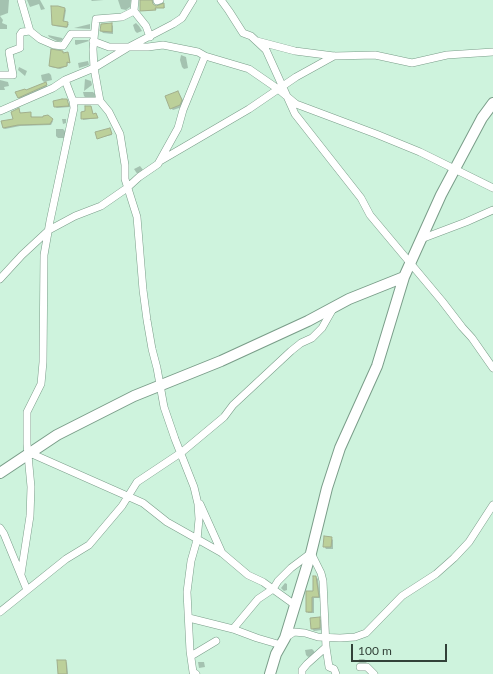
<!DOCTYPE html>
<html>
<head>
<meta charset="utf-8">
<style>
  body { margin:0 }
  #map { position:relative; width:493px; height:674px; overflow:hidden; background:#cef3dd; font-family:Lato,sans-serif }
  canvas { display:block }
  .scale { position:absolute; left:351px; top:644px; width:96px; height:18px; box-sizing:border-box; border:2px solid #324138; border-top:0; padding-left:5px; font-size:12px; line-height:14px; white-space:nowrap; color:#324138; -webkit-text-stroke:3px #cef3dd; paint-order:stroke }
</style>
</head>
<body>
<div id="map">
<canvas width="493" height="674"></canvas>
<div class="scale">100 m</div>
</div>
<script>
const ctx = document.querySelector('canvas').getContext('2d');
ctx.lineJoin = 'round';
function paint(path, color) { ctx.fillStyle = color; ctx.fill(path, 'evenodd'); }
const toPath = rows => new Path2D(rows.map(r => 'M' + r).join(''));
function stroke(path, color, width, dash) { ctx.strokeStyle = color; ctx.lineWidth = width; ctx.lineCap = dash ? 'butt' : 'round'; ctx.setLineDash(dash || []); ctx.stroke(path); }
paint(toPath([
  [0,0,9,0,8,13,0,16,3,20,2,23,7,25,7,29,0,29],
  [27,0,40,0,45,9,41,10,39,4,30,7],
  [91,0,104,0,92,1],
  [118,0,131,0,130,7,126,10,121,9],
  [141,0,154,0,152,4,155,7,162,6,164,4,165,8,156,8,156,10,142,11],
  [65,9,66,10,64,22,69,24,67,28,55,26,53,25],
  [136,23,139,26,142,31,137,33,135,31,133,25],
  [90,24,90,29,74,28],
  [111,24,113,26,113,34,103,33,101,31],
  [48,35,62,38,63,39,61,41,57,41,49,37],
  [75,40,88,40,89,41,76,45,75,44],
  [63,52,63,54,69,54,70,63,68,62,67,66,60,69,51,67,50,66],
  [181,55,186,57,188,68,184,69,182,67,180,60],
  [88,61,89,65,79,68,78,63],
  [19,67,27,71,25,76,18,70],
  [49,73,51,75,52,80,44,82,42,80,41,75],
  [85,79,91,81,92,85,84,91],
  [0,80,8,82,9,86,4,87,5,90,0,90],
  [45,84,48,87,20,99,18,97],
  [83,92,93,92,95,94,96,98,86,98,84,96],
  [178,92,184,102,182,107,173,110,171,108],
  [66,100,70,107,57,108,55,107],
  [91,108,93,115,96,114,98,118,83,120,82,113],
  [19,109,21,114,30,113,32,118,44,118,48,116,53,121,51,125,20,126,5,129,3,128,14,120],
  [62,119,66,119,66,123,63,124],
  [56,129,63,129,65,131,65,138,58,138,56,136],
  [111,130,112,135,98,138],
  [140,166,144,171,138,175,134,169],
  [331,538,333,540,333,549,326,549,324,546],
  [316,577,318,579,320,598,314,598,314,613,308,613,307,611,314,592],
  [285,583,287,584,287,590,284,591,281,588],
  [319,618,321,620,322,630,314,631,312,629],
  [312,649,314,651,315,654,308,657,306,655,305,650],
  [359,659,364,659,367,661,366,664,361,664,358,662],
  [65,661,67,663,68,674,59,674],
  [198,662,204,662,205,667,199,668]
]), '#0003');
const building = toPath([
  [140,0,152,0,153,4,156,6,164,3,164,8,155,8,156,10,140,11,140,0],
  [51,6,58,6,65,8,63,21,68,22,67,27,52,25,51,6],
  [112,23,112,32,100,31,101,24,112,23],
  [51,49,63,51,63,53,68,52,70,63,67,62,67,66,58,68,49,66,51,49],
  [46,82,47,85,18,98,15,92,25,89,26,90,46,82],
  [178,91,182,100,180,105,170,109,165,96,178,91],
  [62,99,67,99,69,106,54,107,53,101,62,99],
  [85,106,91,106,93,114,96,113,98,118,81,119,81,112,85,111,85,106],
  [19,108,20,113,31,112,31,117,43,117,43,116,48,115,53,119,50,124,18,125,3,128,1,121,13,119,11,112,19,108],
  [110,128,112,134,97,139,95,132,110,128],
  [324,536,332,537,331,547,323,547,324,536],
  [313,576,316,576,319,597,312,597,312,612,306,612,306,591,313,591,313,576],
  [320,617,320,628,311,629,310,618,320,617],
  [57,660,66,660,67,674,58,674,57,660]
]);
paint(building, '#bcd09a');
stroke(building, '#a2af8d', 1);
const street = toPath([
  [21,0,30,31,40,39,54,45,63,46,71,34,94,34],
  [135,0,134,11,122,17,96,19,93,49,94,68,100,101,109,112,120,134,125,165,125,179,137,217,143,290,147,320,152,349,157,368,164,407,175,439,194,487,198,504,199,519,197,540,191,561,187,592,190,651,193,672,196,674],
  [221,0,229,11,243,33,251,36,266,50,295,114,361,198,370,215,442,301,462,327,472,338,493,368],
  [157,1,160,0],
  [134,11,146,26,150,37],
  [93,41,109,47,148,47,163,45,198,52,205,56],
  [257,41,295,51,334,56,375,55,412,63,447,55,493,52],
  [0,75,13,75,9,52,20,48,20,35,22,32,30,31],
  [73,101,100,101],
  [0,111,53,88,65,80,94,68,127,48,173,24,182,18,193,0],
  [160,161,249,109,296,77,334,56],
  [421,239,466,222,493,210],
  [0,279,22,255,49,230,75,216,101,206,127,188,139,177,158,164,178,128,183,110,205,56,249,69,278,89,296,104,376,134,420,152,493,188],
  [30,453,143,503,167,522,222,553,248,575,263,582,295,605],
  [200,504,222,553],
  [0,528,4,534,27,590],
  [21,574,30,516,31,487,27,444,27,412,41,384,43,362,44,255,50,221,74,108,73,101,65,80],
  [0,612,66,559,89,545,122,506,137,482,182,452,224,417,233,405,291,351,301,343,312,338,322,328,334,307],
  [189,618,233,629,257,638,281,645],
  [233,629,258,599,273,589,278,581,291,568,311,553,321,573,323,581,326,647,329,667,334,669,336,674],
  [285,638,294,632,305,633,318,637,340,638,355,637,366,633,402,596,436,574,454,558,469,542,493,505],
  [191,656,216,641],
  [360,667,367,667,374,674],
  [302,674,302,670,307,664,326,647]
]);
const secondary = toPath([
  [0,473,57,435,134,396,221,361,308,321,349,299,404,277],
  [270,674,276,654,285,638,311,553,327,488,340,448,377,366,404,277,441,195,482,118,493,103]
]);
stroke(street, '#7a9d89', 8);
stroke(secondary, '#7a9d89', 12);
stroke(street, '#fff', 7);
stroke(secondary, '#fff', 10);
</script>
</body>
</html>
